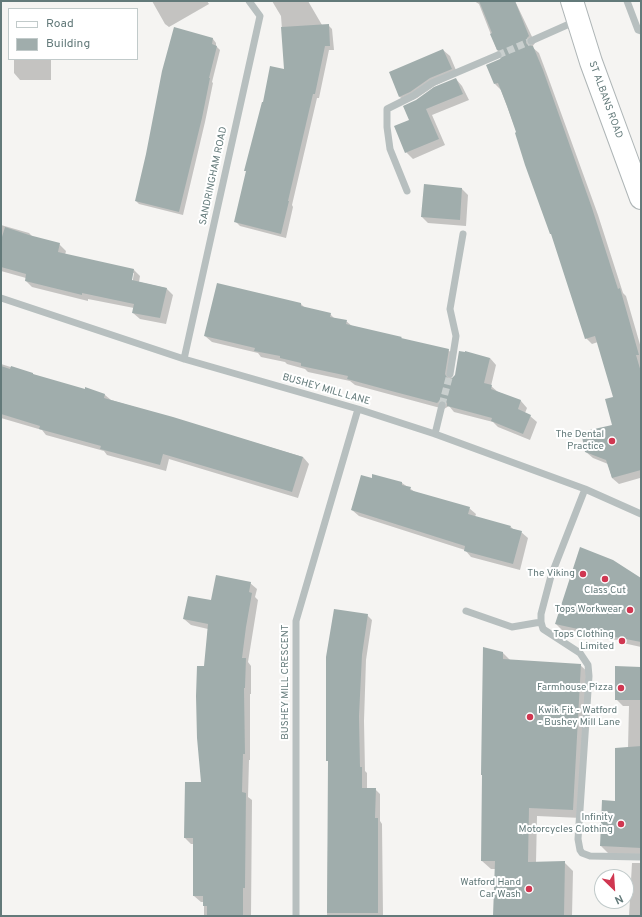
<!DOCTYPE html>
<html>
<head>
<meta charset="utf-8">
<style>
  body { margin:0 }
  #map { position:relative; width:642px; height:917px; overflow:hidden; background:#f5f4f2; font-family:Overpass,sans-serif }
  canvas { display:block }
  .frame { position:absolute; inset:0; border:2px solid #637a7a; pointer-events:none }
  .legend { position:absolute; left:8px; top:8px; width:130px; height:52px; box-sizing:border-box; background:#fff; border:1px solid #c1caca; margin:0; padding:5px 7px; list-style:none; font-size:12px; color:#637a7a }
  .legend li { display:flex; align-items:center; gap:8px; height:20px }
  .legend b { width:20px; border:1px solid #c1caca }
  .north { position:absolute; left:594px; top:869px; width:40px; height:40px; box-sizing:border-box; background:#fff; border:1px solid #c1caca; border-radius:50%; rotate:155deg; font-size:11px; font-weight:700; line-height:16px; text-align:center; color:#637a7a }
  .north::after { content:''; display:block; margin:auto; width:14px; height:18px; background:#d03751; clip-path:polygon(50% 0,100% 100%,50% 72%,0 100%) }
</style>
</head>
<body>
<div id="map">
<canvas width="642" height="917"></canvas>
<div class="frame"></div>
<ul class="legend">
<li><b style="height:5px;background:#fff"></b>Road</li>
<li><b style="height:11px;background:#a0adac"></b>Building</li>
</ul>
<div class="north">N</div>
</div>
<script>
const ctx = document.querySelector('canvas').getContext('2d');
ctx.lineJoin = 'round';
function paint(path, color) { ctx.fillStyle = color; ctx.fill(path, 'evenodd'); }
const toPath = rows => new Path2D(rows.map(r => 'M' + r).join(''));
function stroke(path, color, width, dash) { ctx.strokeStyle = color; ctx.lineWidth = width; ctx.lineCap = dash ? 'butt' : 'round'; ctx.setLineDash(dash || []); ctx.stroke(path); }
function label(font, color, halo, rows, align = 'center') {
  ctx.font = font + ' Overpass,sans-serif'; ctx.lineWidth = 4; ctx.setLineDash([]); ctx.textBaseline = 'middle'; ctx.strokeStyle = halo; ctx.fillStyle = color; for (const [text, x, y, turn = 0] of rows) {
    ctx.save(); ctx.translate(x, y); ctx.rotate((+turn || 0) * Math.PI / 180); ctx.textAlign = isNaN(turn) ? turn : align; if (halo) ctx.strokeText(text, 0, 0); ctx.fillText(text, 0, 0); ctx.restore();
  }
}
paint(toPath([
  [152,1,207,1,209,4,169,27,165,24],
  [272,1,308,1,322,25,328,25,332,29,334,50,329,50,319,98,317,98,292,205,293,207,286,238,240,226,236,222,247,172,245,170,264,103,285,70,281,16],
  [474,1,515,1,535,43,532,47,539,53,548,77,598,215,623,293,626,296,641,348,641,482,640,478,619,484,612,478,608,464,593,458,586,452,613,425,614,398,598,342,592,344,586,338,553,236,517,133,501,90,495,84,503,55,497,50,479,4],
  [175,29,213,39,216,43,216,46,220,50,212,82,213,83,205,122,183,215,139,204,136,201],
  [443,50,450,56,458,75,436,85,417,98,406,103,400,97,390,73],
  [14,59,51,59,51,80,20,80,14,73],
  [456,79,462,86,469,100,432,115,445,145,413,159,406,152,410,120],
  [425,185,462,189,468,195,466,226,428,223,422,217],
  [1,225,29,233,34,238,59,244,66,251,65,255,134,270,140,276,139,282,166,288,173,295,166,324,140,319,133,313,134,308,88,299,88,301,32,287,26,281,26,278,1,271],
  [132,273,134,273,132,285],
  [301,304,305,308,330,314,335,319,346,321,352,326,401,338,403,340,448,350,455,356,451,382,490,358,496,365,491,386,498,392,521,401,527,408,525,413,530,416,537,422,530,440,498,427,493,422,454,412,449,406,444,409,355,385,350,381,308,372,305,369,287,364,285,362,261,357,258,353,212,342,205,336],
  [1,364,33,374,35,376,86,390,86,388,105,395,111,400,303,457,309,464,298,498,169,459,166,471,107,455,104,451,46,435,42,430,1,418],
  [372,479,402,483,415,492,469,508,476,514,475,517,511,527,513,529,521,532,528,538,520,570,471,557,465,550,359,516,352,510],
  [641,580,641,647,623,643,620,640,604,639,563,631,556,624],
  [250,583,257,589,255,597,258,600,248,662,251,666,251,694,250,694,250,760,249,760,248,797,252,800,251,916,204,916,204,902,201,902,194,896,194,844,191,844,185,838,203,783,205,667,208,629,191,625,184,619,212,602],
  [367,615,372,620,366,660,364,721,365,771,367,773,367,789,375,789,380,794,380,821,382,824,383,916,327,916,329,762,327,760],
  [503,653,511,661,580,665,589,673,581,818,537,816,536,863,564,862,573,871,572,916,495,916,496,869,491,869,482,861],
  [641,668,641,858,608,853,601,846,603,801,616,802,628,748,629,706,623,706,616,699],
  [632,863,641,863,641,916,629,916]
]), '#0003');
paint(toPath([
  [479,1,515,1,529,36,527,38,526,43,528,45,533,46,543,70,592,208,618,289,620,288,639,355,636,355,641,372,641,470,612,478,606,460,585,452,581,432,612,425,605,399,613,397,595,336,585,339,551,234,550,234,525,165,515,133,516,132,507,106,498,83,494,84,486,65,500,59,503,55,501,51,497,50,490,34,492,33],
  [329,24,330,46,325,46,315,94,313,94,288,201,289,201,281,234,234,222,246,171,244,171,262,102,263,102,270,66,284,69,281,27],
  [174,27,213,38,212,44,217,46,209,78,210,78,202,118,179,212,135,201,146,154,162,71],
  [443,49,452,69,430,78,410,92,399,97,389,72],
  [456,78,463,94,426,109,439,139,405,153,394,126,409,120,403,106,416,100,434,87],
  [424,184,462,188,460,220,421,217],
  [5,227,29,235,60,243,58,252,134,269,132,280,167,288,160,318,132,313,134,304,82,293,82,295,25,281,26,274,1,267,1,240],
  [217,283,301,303,301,306,331,313,330,317,347,320,346,324,402,337,401,338,449,349,445,374,446,376,449,379,452,378,455,375,459,351,465,352,465,351,490,358,484,383,492,385,491,389,521,400,518,409,531,415,523,434,491,421,492,418,447,406,447,403,444,400,440,400,437,403,395,392,347,379,348,376,301,366,301,363,280,358,280,356,254,351,255,348,204,336],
  [1,366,10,369,11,366,33,373,33,374,85,389,85,387,105,394,104,398,173,417,303,457,292,492,163,454,160,465,100,449,101,446,39,429,40,426,1,414],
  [372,474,402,482,402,485,411,487,410,490,470,507,468,514,511,526,510,528,522,531,513,564,464,551,465,546,351,510,361,475,372,478],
  [580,547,613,560,641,578,641,642,615,637,615,633,596,633,555,624],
  [216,575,251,582,249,592,252,593,246,627,242,658,246,658,245,688,244,688,245,754,243,754,242,792,246,793,245,888,243,888,243,916,207,916,207,906,203,906,203,896,193,896,193,838,184,838,185,782,201,782,197,738,196,696,197,666,204,666,208,624,183,619,188,596,211,600],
  [334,609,368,614,362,655,359,716,360,767,362,767,362,788,376,788,375,818,378,818,378,913,327,913,328,761,326,761,326,657],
  [483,647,503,652,503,659,581,664,573,810,529,808,528,862,565,861,564,916,493,916,495,861,481,861,482,775,481,775],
  [615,666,641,667,641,700,615,700],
  [641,746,641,848,600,846,602,800,615,801,615,748]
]), '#a0adac');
stroke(toPath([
  [498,55,531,41],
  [442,405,450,374]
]), '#c9cfce', 7, [7, 3.5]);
const major = toPath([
  [572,1,591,62,641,198]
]);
stroke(major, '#aeb5b6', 24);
stroke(toPath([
  [627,1,638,30,641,31],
  [531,41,576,21],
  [407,191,390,149,387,127,387,109,413,96,432,83,498,55],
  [1,298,184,359,358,409,435,434,585,489,641,514],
  [184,359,260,16,249,1],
  [450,374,456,336,450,309,463,234],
  [435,434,442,405],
  [585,489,551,576,541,614,541,622,543,629,580,653,588,665,589,676,578,839,580,850,582,853,590,856,641,857],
  [466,611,512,627,541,622],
  [296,916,296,621,358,409]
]), '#b7bfbf', 7);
stroke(major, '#fff', 22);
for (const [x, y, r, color] of [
  [612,441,4,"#d03751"],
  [583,574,4,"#d03751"],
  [605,579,4,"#d03751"],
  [630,610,4,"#d03751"],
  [622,641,4,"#d03751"],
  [621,688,4,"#d03751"],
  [530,717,4,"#d03751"],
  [621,824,4,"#d03751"],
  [529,889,4,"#d03751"]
]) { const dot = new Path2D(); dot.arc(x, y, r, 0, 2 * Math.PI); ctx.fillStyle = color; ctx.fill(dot); stroke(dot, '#fff', 1.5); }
label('10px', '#637a7a', '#fff', [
  ["ST ALBANS ROAD",605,100,70],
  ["SANDRINGHAM ROAD",214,176,-78],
  ["BUSHEY MILL LANE",326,390,16],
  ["BUSHEY MILL CRESCENT",286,682,-90]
]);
label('10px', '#637a7a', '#fff', [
  ["The Dental",604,435],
  ["Practice",604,447],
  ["The Viking",575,574],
  ["Class Cut",605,591,"center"],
  ["Tops Workwear",622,610],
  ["Tops Clothing",614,635],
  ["Limited",614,647],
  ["Farmhouse Pizza",613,688],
  ["Kwik Fit - Watford",538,711,"left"],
  ["- Bushey Mill Lane",538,723,"left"],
  ["Infinity",613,818],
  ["Motorcycles Clothing",613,830],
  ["Watford Hand",521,883],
  ["Car Wash",521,895]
], 'right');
</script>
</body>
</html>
